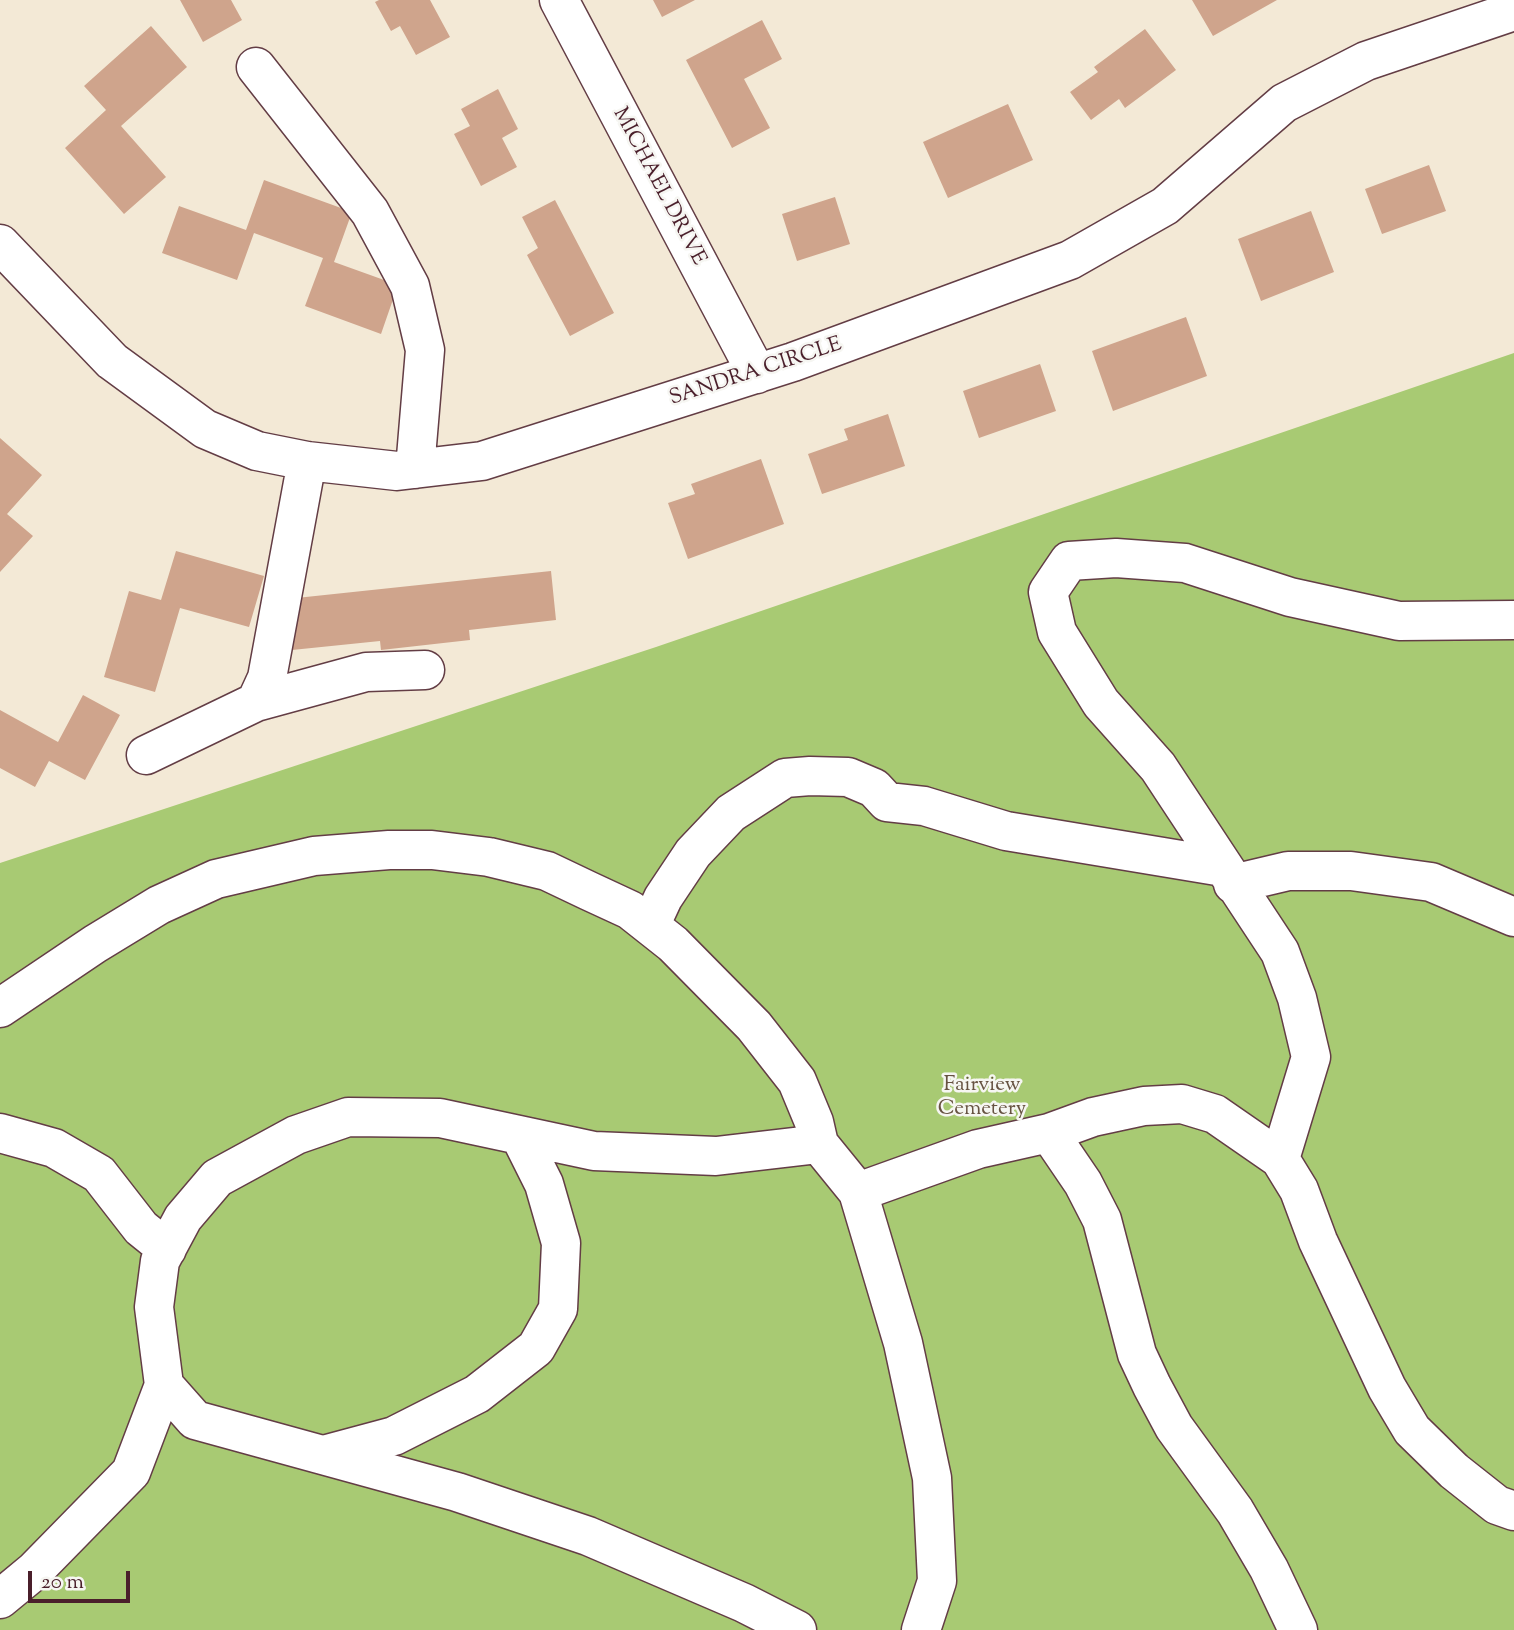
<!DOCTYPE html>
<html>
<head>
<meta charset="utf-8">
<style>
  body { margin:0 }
  #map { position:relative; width:1514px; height:1630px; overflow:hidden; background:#f3e9d6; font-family:"Sorts Mill Goudy",serif }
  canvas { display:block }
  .scale { position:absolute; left:28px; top:1571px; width:102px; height:32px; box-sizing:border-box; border:4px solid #4a1f2b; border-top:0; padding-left:9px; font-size:21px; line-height:24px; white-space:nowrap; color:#4a1f2b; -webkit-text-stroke:5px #f6f6f2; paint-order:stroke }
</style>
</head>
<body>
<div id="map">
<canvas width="1514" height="1630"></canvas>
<div class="scale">20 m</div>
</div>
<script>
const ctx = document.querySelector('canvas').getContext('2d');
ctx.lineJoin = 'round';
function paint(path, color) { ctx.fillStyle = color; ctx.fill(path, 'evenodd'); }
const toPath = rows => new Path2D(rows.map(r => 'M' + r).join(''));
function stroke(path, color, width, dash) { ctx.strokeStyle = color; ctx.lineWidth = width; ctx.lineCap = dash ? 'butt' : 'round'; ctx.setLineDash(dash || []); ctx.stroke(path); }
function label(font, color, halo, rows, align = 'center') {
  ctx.font = font + ' "Sorts Mill Goudy",serif'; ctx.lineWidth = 5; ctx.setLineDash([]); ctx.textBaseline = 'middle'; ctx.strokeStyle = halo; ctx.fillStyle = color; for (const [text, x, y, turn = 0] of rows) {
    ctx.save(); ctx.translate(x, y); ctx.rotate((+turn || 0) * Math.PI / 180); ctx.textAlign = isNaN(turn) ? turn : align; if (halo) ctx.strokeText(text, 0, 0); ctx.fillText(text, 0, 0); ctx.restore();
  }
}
paint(toPath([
  [1514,353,1514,1630,0,1630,0,863,656,647]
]), '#a8ca73');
paint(toPath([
  [180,0,231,0,242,20,203,42],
  [379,0,430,0,450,37,416,55,400,26,391,31,375,2],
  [653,0,695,0,662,17],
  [1192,0,1277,0,1213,36],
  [762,20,782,59,744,79,770,128,732,148,686,60],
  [151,26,187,67,121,126,166,177,124,214,65,148,106,110,84,86],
  [1145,29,1176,70,1125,108,1119,99,1091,120,1070,92,1098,72,1094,67],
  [498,89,518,129,502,138,517,167,481,186,454,134,470,126,461,109],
  [1008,104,1033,160,948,198,923,142],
  [1429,165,1446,211,1382,234,1365,189],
  [264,180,352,212,334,262,398,285,381,334,305,306,323,258,254,233,237,280,162,253,179,206,246,230],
  [835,197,850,244,797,261,782,214],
  [555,200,614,313,570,336,527,255,538,248,522,217],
  [1311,211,1334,272,1261,301,1238,239],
  [1186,317,1207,376,1113,411,1092,351],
  [1040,364,1056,411,979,438,963,391],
  [888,414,905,466,822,494,808,454,848,440,844,429],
  [0,438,42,475,7,514,33,536,0,572],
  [761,459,784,524,688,559,668,503,695,494,691,484],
  [176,551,264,576,249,627,180,608,155,692,104,677,129,591,161,600],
  [551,571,556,620,469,630,470,640,381,650,380,641,292,650,287,599],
  [83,695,120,715,85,780,49,761,35,787,0,768,0,710,58,742]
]), '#cfa48c');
const minor = toPath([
  [559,0,757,374],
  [256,67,370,212,410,286,425,350,415,469],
  [0,244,112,361,205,429,257,451,307,461,397,471,482,461,793,362,1070,260,1165,206,1284,103,1366,61,1514,11],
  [256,702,366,672,425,670],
  [146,755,256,702,267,678,307,461],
  [1233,884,1288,871,1351,871,1431,882,1514,917],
  [650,926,663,898,693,853,731,813,785,778,810,776,848,777,874,788,887,802,924,806,1006,831,1223,867],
  [0,1008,95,944,159,905,216,879,314,856,389,850,432,850,489,857,547,871,589,891,630,910,673,944,754,1026,797,1081,814,1122,819,1144],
  [0,1133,54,1148,99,1174,141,1228,167,1249],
  [1049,1133,1083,1183,1102,1220,1137,1354,1152,1386,1174,1427,1235,1511,1269,1569,1298,1630],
  [1280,1159,1311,1057,1297,998,1280,952,1158,767,1101,703,1057,632,1048,592,1069,561,1116,558,1185,563,1290,597,1399,621,1514,620],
  [858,1192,978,1149,1049,1133,1093,1117,1144,1106,1182,1104,1215,1114,1280,1159,1299,1190,1318,1241,1387,1388,1412,1430,1454,1471,1497,1505,1514,1511],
  [327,1454,394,1436,477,1394,536,1348,558,1309,561,1243,544,1184,520,1136],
  [0,1599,34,1571,131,1472,164,1385],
  [797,1630,744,1603,588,1536,457,1492,195,1420,164,1385,154,1307,160,1261,183,1218,217,1178,296,1135,348,1117,440,1118,594,1151,716,1156,819,1144,858,1192,903,1343,932,1478,937,1581,921,1630]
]);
stroke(minor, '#633d45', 41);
stroke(minor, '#fff', 38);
label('21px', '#4a1f2b', '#f6f6f2', [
  ["MICHAEL DRIVE",658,187,62],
  ["SANDRA CIRCLE",756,373,-18]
]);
label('21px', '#665241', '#f6f6f2', [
  ["Fairview",982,1086],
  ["Cemetery",982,1110]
]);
</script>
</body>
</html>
